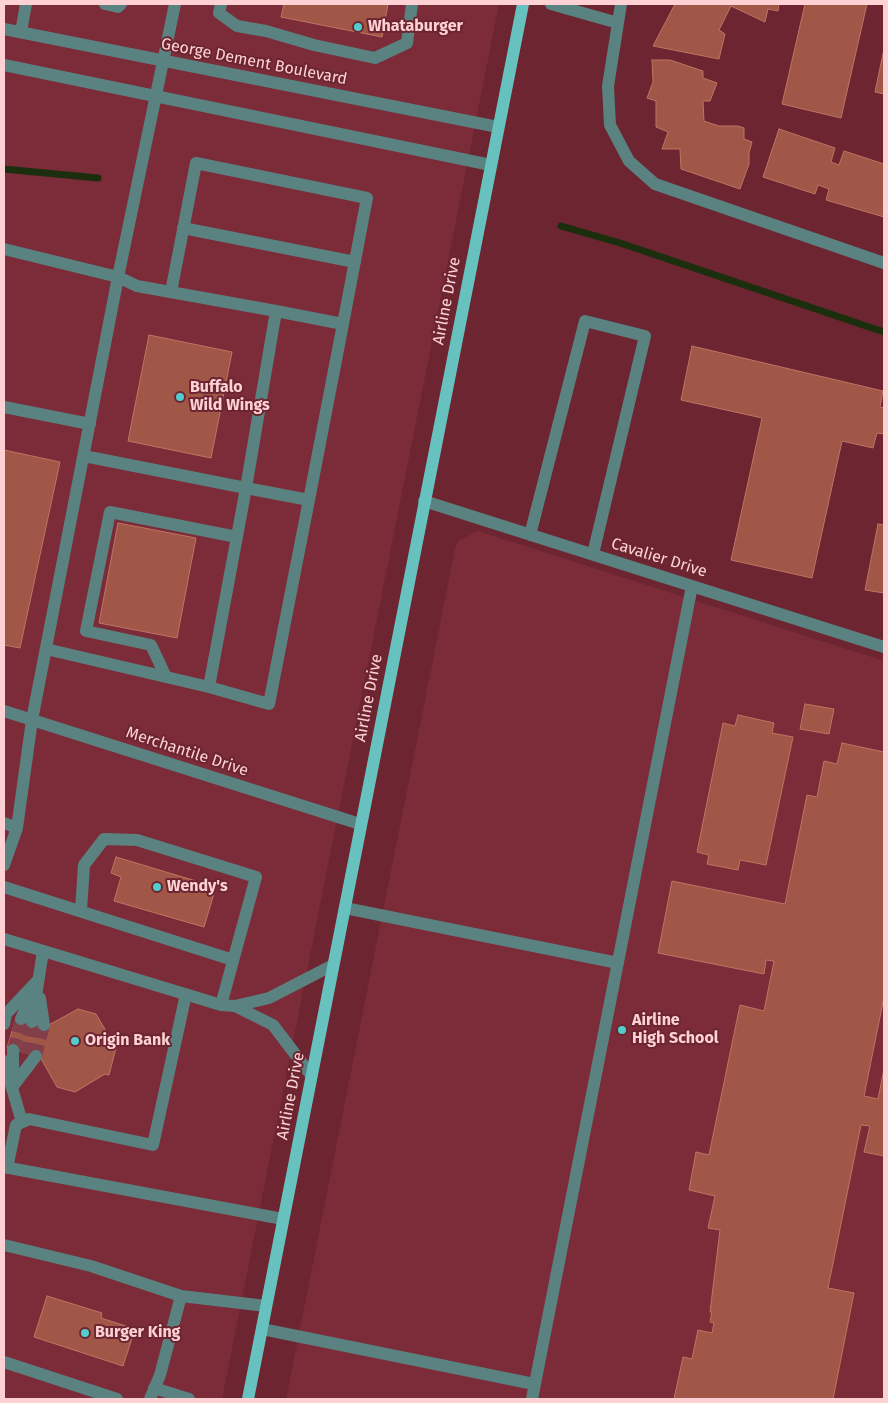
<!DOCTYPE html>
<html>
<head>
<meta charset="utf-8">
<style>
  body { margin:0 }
  #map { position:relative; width:888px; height:1403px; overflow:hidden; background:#6c2531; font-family:"Fira Sans",sans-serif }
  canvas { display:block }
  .frame { position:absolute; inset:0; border:5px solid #fed2d4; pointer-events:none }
</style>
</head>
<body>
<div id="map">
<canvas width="888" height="1403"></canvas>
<div class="frame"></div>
</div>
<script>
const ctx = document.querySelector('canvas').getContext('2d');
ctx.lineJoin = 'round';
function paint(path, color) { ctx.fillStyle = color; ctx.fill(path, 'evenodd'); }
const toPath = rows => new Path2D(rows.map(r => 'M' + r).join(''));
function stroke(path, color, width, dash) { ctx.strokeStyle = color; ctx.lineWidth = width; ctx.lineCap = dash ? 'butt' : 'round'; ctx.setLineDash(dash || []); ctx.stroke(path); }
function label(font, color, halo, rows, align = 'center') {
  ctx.font = font + ' "Fira Sans",sans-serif'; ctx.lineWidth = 4; ctx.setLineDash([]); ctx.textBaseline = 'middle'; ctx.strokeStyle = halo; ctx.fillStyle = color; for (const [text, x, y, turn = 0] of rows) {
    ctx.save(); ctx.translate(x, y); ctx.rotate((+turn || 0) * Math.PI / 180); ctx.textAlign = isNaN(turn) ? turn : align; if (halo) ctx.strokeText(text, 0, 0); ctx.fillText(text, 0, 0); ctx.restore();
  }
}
paint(toPath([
  [4,4,499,4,222,1399,4,1399],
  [478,531,884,661,884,1399,286,1399,455,549,458,541]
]), '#7c2c39');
stroke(toPath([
  [4,169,98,178],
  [561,226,620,243,884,332]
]), '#1b2e0e', 7);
const building = toPath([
  [284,4,388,4,382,37,281,17,284,4],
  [675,4,779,4,778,11,768,9,765,22,731,6,719,30,725,34,719,59,653,46,675,4],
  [805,4,867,4,841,118,782,104,805,4],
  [884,49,884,94,875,92,884,49],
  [652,60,670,60,703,71,703,78,717,83,710,101,703,101,704,121,719,126,738,126,744,128,744,139,752,142,749,153,749,164,740,189,681,169,680,149,662,149,668,132,656,127,656,101,647,98,653,82,652,60],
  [779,129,835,148,831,162,839,165,844,151,884,164,884,217,826,200,829,189,818,185,815,194,763,177,779,129],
  [149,335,232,352,211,458,128,441,149,335],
  [692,346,883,391,880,407,884,408,884,434,877,433,873,448,842,441,812,578,731,560,762,418,681,400,692,346],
  [4,450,60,462,20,648,4,645,4,450],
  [118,523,196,538,177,638,99,623,118,523],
  [878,524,884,525,884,593,865,590,878,524],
  [805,704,834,709,829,734,800,729,805,704],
  [738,715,774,723,772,733,793,737,766,865,740,860,738,870,707,864,709,855,697,852,723,723,735,726,738,715],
  [842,743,884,752,884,997,864,1096,878,1099,884,1069,884,1156,864,1152,870,1126,861,1125,828,1288,854,1293,833,1399,674,1399,683,1357,692,1359,698,1330,712,1333,714,1323,710,1322,712,1312,710,1312,720,1230,708,1228,715,1196,689,1190,696,1152,709,1155,740,1005,764,1011,774,961,766,960,764,974,658,953,672,881,785,904,807,795,817,797,824,761,837,764,842,743],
  [116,857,216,887,204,927,114,901,121,877,111,873,116,857],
  [78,1009,96,1014,116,1048,109,1075,105,1074,75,1092,57,1087,40,1057,7,1048,16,1018,47,1026,78,1009],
  [47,1296,102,1313,101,1318,135,1329,123,1366,34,1337,47,1296]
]);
paint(building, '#a15747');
stroke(building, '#c07462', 1);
stroke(toPath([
  [13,1050,21,1019],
  [25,1054,32,1022],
  [36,1056,44,1025]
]), '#823f49', 12, [12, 6]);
stroke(toPath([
  [105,4,118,7,121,4],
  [221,4,219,13,237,26,266,31,314,45,375,58,407,43,412,4],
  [551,4,618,23],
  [621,4,608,86,610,125,629,161,655,184,884,263],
  [4,29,498,127],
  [21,32,26,4],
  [4,65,491,165],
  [183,228,355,262],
  [4,249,118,277,137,286,276,311,246,488,309,500,343,324,276,311],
  [171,292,196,163,367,198,343,324],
  [4,407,90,424],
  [424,501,884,647],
  [530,535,585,321,645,336,593,554],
  [46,649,209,687,246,488,84,456],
  [166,677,151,645,86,631,110,512,237,537],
  [209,687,269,704,309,500],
  [4,711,360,824],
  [4,823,17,828,32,720,118,277,175,4],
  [4,865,17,828],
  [4,887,233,960],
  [345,908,618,963],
  [81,910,84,865,104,839,137,840,256,877,221,1005],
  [4,939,221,1005,235,1006,269,998,333,965],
  [40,998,44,1025],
  [235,1006,273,1025,311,1075],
  [21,1019,32,994],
  [32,1022,43,951],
  [4,1024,6,1014,38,980],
  [13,1050,13,1076],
  [4,1061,22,1122],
  [13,1086,36,1056],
  [4,1167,283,1219],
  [7,1168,16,1125,29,1119,153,1145,186,994],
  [4,1245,91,1266,181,1296,160,1375,150,1399],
  [181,1296,266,1306],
  [262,1329,534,1384],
  [4,1362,117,1399],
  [154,1388,189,1399],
  [532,1399,692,586]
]), '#598281', 12);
stroke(toPath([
  [248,1399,523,4]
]), '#67c1bf', 12);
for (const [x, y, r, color] of [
  [358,27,5,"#53cdcb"],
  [180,397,5,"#53cdcb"],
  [157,887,5,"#53cdcb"],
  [622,1030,5,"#53cdcb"],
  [75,1041,5,"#53cdcb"],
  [85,1333,5,"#53cdcb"]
]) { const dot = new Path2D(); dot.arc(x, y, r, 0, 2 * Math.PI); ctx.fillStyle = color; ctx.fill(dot); stroke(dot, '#6c2531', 2); }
label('bold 16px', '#fed2d4', '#6c2531', [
  ["Whataburger",368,27],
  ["Buffalo",190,388],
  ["Wild Wings",190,406],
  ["Wendy's",167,887],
  ["Airline",632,1021],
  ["High School",632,1039],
  ["Origin Bank",85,1041],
  ["Burger King",95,1333]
], 'left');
label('16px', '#fed2d4', '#6c2531', [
  ["George Dement Boulevard",254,62,11],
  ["Airline Drive",447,301,-79],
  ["Cavalier Drive",659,558,17],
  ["Airline Drive",369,698,-79],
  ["Merchantile Drive",187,752,18],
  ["Airline Drive",291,1096,-79]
]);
</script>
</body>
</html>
